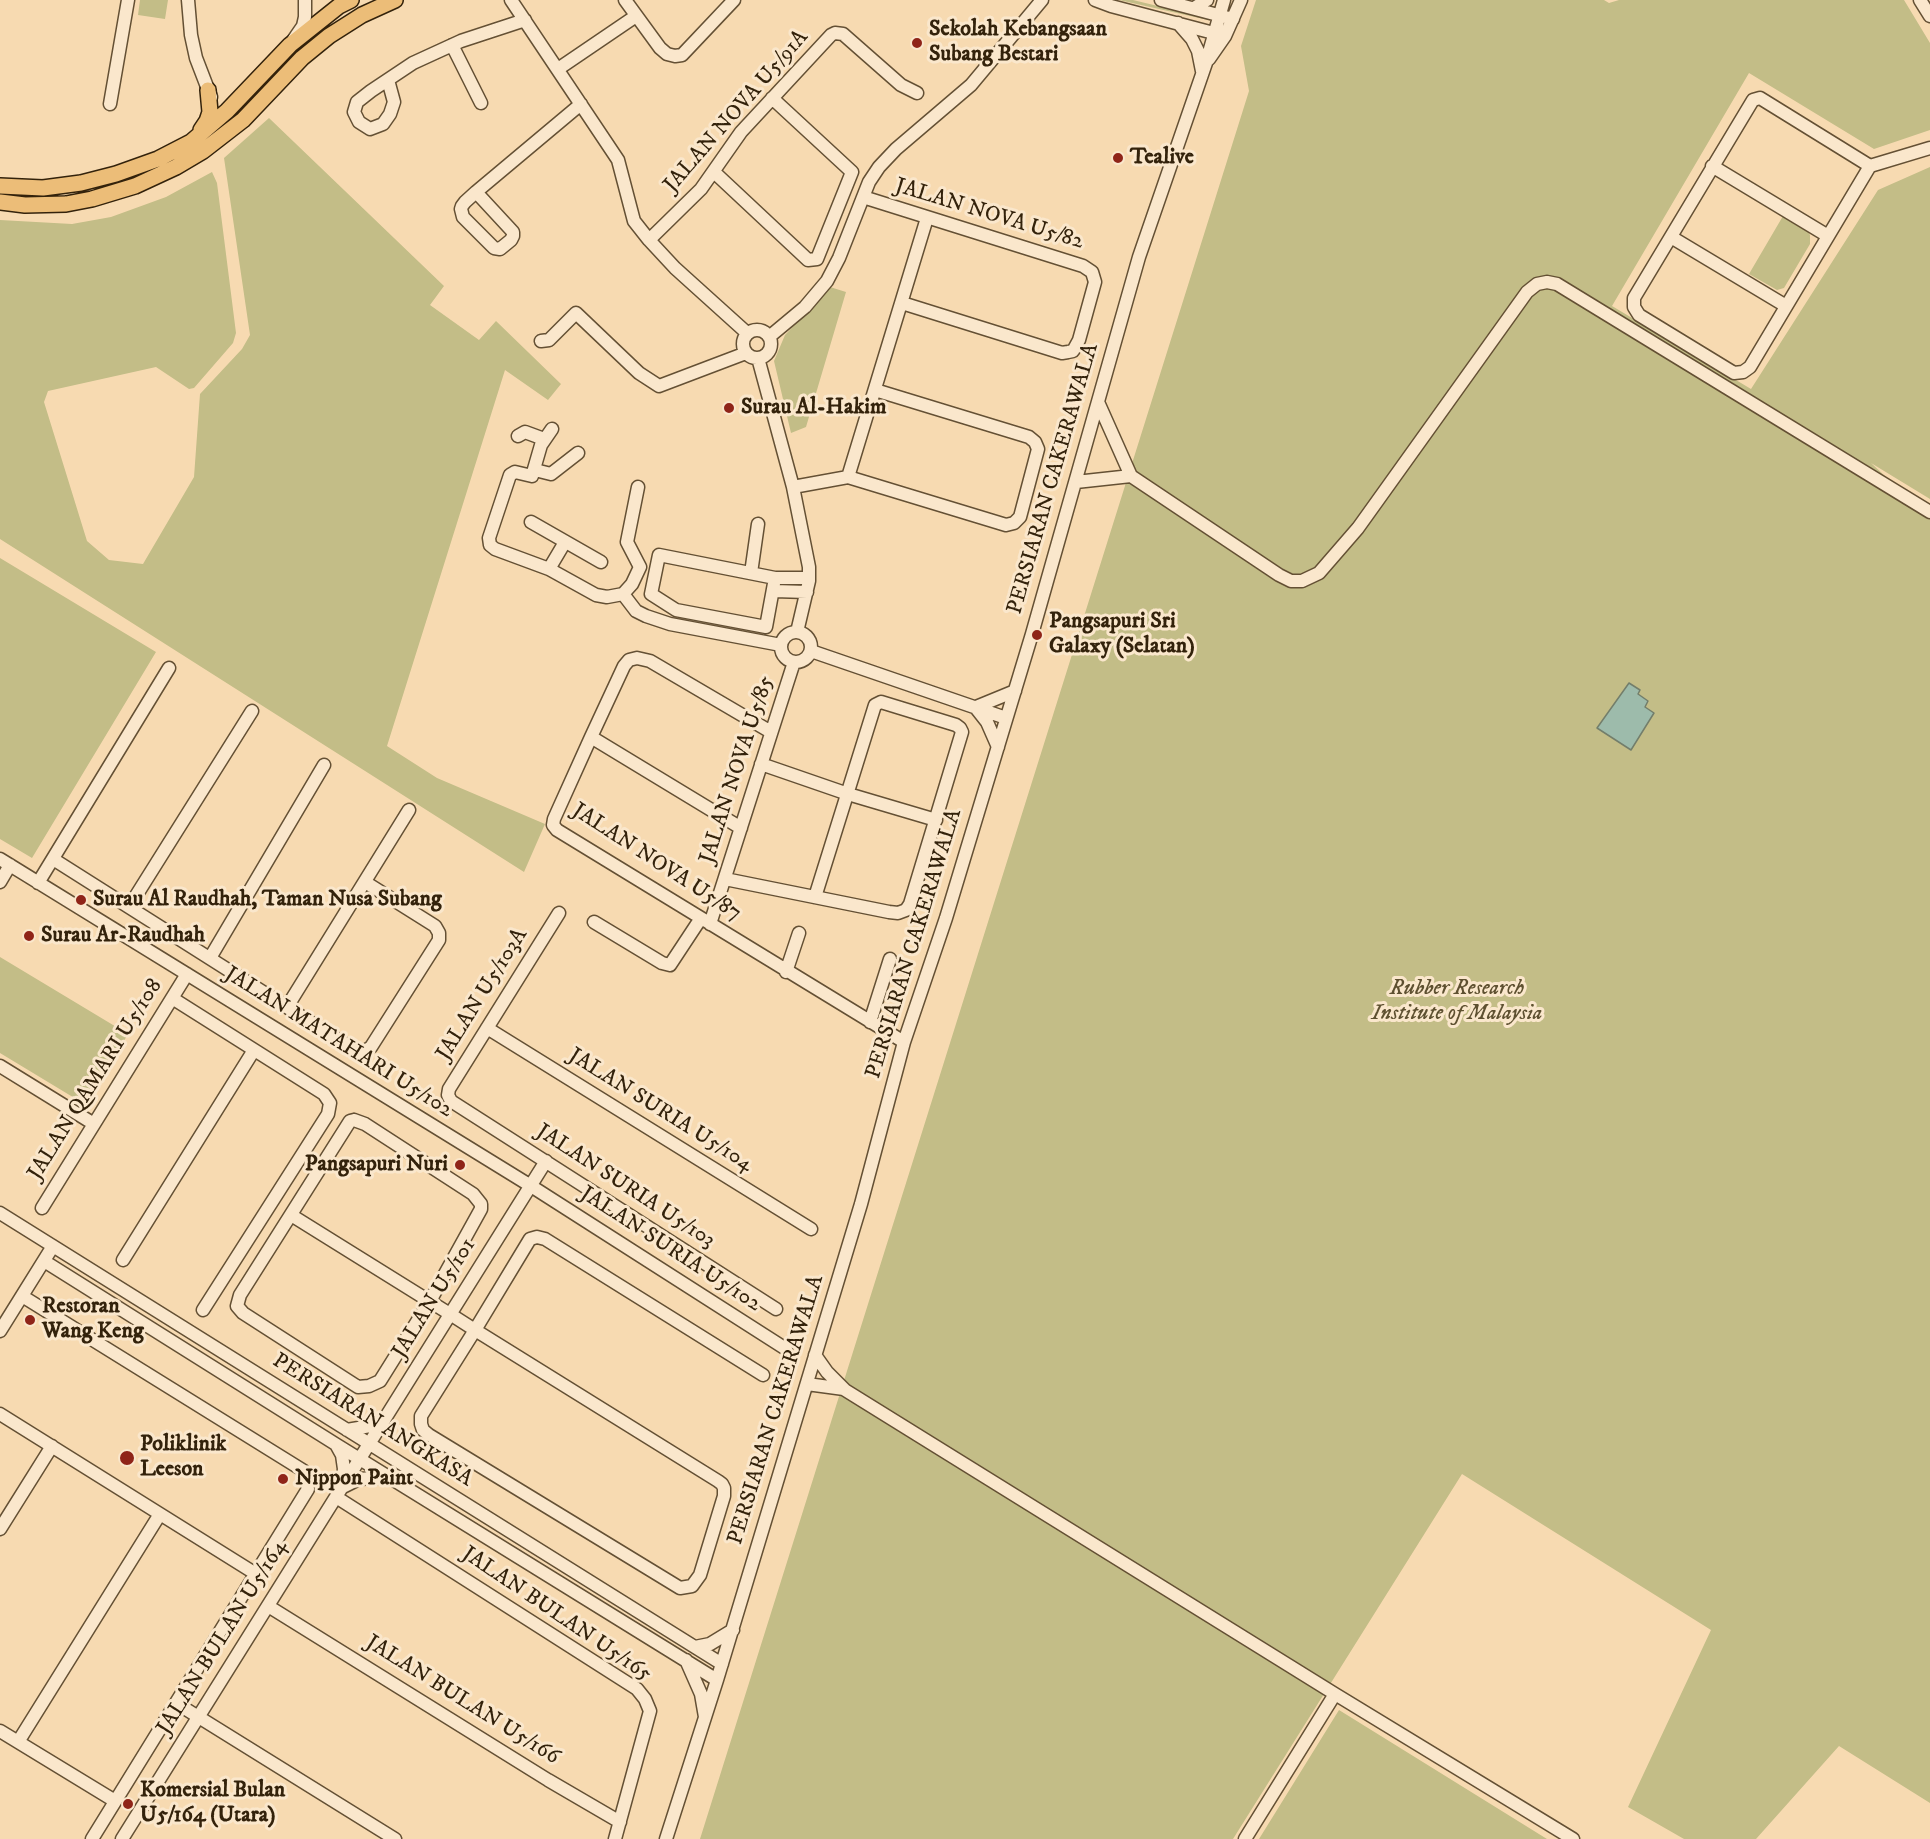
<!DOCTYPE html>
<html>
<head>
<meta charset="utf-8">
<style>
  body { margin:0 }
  canvas { display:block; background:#f7dab1 }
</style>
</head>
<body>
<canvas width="1930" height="1839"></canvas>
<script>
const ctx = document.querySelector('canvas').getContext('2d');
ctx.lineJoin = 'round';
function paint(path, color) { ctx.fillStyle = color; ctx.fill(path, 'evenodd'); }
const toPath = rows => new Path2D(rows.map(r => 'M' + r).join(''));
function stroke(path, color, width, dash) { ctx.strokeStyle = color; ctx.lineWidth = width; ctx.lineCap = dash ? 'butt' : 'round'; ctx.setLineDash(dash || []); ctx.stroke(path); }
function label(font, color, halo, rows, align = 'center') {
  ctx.font = font + ' "IM FELL DW Pica",serif'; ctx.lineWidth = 6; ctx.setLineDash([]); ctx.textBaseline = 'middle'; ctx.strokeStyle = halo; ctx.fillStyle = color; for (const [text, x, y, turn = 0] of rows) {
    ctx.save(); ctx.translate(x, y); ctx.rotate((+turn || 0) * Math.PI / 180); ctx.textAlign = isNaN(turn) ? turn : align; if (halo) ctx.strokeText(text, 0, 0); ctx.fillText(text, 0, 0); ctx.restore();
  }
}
paint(toPath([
  [140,0,168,0,165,19,138,15],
  [1119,0,1133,0,1207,18,1208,20],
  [1256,0,1604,0,1609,3,1619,0,1904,0,1930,43,1930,130,1874,149,1749,73,1612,306,1751,389,1878,190,1930,167,1930,499,1871,463,1930,518,1930,1803,1839,1746,1756,1839,1684,1839,1628,1807,1711,1630,1462,1474,1233,1839,700,1839,1249,91,1241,46],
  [269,118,444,286,430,305,479,340,496,321,561,384,548,400,505,370,387,746,437,778,545,824,524,872,0,539,0,220,72,224,111,217,166,197,212,172,217,183,236,333,233,343,194,388,189,389,156,367,48,391,44,402,87,541,109,560,143,564,194,477,200,394,242,349,250,335,224,158],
  [1783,216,1807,230,1810,235,1810,244,1784,288,1777,290,1749,274],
  [830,287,846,292,806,427,791,433,774,361,785,335],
  [0,558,156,652,32,858,0,839],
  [0,957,128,1034,86,1105,0,1053],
  [1339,1710,1547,1839,1259,1839]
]), '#c3bd87');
const water = toPath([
  [1629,683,1640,690,1638,694,1648,701,1645,707,1654,713,1631,750,1597,728,1629,683]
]);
paint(water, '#9dbbab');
stroke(water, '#737e6b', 1.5);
const minor = toPath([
  [188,0,191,35,196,58,211,97],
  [511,0,618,160,634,221,649,240,675,268,747,333],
  [625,0,660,48,667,54,675,56,682,55,734,0],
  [1095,0,1111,6,1225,36],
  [1161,0,1233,19],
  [1920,0,1930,16],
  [1194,8,1207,0],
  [1178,23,1192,39,1198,51,1202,71],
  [294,39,303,26,305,17,305,0],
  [452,45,481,103],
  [1209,59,1225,36,1241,0],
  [558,69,636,16],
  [388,80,394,102,390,114,383,124,370,129,359,122,354,112,357,102,371,91,413,63,461,41,525,20],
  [110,104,128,0],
  [1712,166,1828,236],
  [1870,166,1760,98,1753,100,1634,298,1634,307,1639,315,1734,373,1743,372,1750,367,1870,166,1930,148],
  [714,172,808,260,817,259,852,172,772,98],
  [476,192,513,232,513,236,511,240,500,249,494,248,463,217,461,209,462,206,465,202,476,192,581,104],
  [863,197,1083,266,1092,272,1095,282,1079,340,1073,351,1068,352,1062,353,902,303],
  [1671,237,1786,306],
  [649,240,701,189,741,132,831,35,835,33,843,34,901,85,917,93],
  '743 344a14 14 0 1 1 28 0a14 14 0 1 1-28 0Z',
  [769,337,805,307,827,281,839,258,869,182,879,167,896,149,971,85,1042,0],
  [541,341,549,340,576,313,639,373,659,386,746,353],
  [758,358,793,487,809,567,809,581,797,632],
  [1098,402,1131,476,1279,575,1291,581,1302,581,1319,573,1358,528,1527,292,1537,284,1547,282,1557,284,1930,512],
  [552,429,541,445,532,476,515,472,510,475,489,538,490,545,495,549,549,569,596,595,607,597,623,594,632,584,640,567,627,542,638,487],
  [518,436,525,432,544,439],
  [535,470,551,474,578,453],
  [848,477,927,218],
  [1076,482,1131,476],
  [793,487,848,477,1006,525,1014,523,1020,517,1038,449,1035,442,1029,437,875,390],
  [531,522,601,562],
  [549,569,565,542],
  [751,573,758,524],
  [775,578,766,627,676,610,651,594,659,555,775,578,809,578],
  [774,591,807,592],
  [623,594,636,611,646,616,670,624,781,645],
  '781 647a15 15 0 1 1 30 0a15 15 0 1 1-30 0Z',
  [811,651,1006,718],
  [976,707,1015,691],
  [976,708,987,722,998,747],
  [771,732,650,661,637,658,629,660,624,666,591,737,554,819,553,825,557,830,904,1042],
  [591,737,741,828],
  [761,764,848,794,936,820],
  [0,859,531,1186,786,1349],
  [53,859,356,1051,365,1051,371,1047,439,940,439,933,435,926,365,882],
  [725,879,889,912,898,913,906,910,910,904,962,732,960,728,956,725,881,702,875,705,815,897],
  [0,882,10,865],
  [38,883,169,668],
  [129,907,252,711],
  [559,913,449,1089,448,1095,451,1101,776,1309],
  [594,922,662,963,670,965,701,918],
  [710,924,794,662],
  [210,958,324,765],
  [786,972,799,933],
  [172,998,324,1094,330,1103,328,1114,203,1310],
  [287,1007,409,810],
  [870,1022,890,959],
  [487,1028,811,1229],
  [0,1066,94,1124],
  [354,1120,365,1124,473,1194,481,1204,481,1209,430,1301,380,1381,369,1386,358,1387,243,1313,237,1306,240,1295,350,1121,354,1120],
  [42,1208,187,974],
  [0,1213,722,1664],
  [291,1215,450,1314,475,1330,718,1481,722,1484,724,1488,724,1496,700,1575,692,1586,680,1588,429,1435,423,1430,421,1424,421,1416,475,1330,530,1239,537,1237,545,1239,763,1375],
  [123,1260,254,1050],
  [44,1261,337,1445,717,1680],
  [22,1296,304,1471,308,1489,92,1839],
  [0,1331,53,1246],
  [815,1355,827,1372,845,1390,1335,1694,1573,1839],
  [807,1384,844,1389],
  [0,1414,256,1574],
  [347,1430,382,1424],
  [337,1446,342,1455,344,1469,342,1484],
  [343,1487,359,1479,386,1477],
  [336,1497,637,1689,645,1699,650,1711,615,1839],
  [0,1529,52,1446],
  [268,1606,548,1780,620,1822],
  [695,1647,710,1644,733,1630],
  [686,1660,701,1694,705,1717],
  [176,1703,395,1839],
  [0,1731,115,1801],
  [18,1742,160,1514],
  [122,1839,546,1161],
  [666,1839,717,1680,861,1204,904,1042,946,918,1032,634,1139,257,1206,63,1224,0],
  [1245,1839,1335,1694]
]);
const major = toPath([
  [201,130,207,121,210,112,208,90],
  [0,186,43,188,81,183,116,174,158,159,191,142,227,111,290,45,339,6,351,0],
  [0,202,25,205,66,204,92,199,135,186,176,167,203,151,243,120,302,58,329,36,362,15,395,0]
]);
stroke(minor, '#645034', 15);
stroke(major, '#33220b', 18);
stroke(minor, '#fae7cc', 12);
stroke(major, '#ecbd78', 15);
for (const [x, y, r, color] of [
  [917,43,6,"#8f2418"],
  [1118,158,6,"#8f2418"],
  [729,408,6,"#8f2418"],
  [1037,635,6,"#8f2418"],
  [81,900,6,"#8f2418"],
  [29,936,6,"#8f2418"],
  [460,1165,6,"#8f2418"],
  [30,1320,6,"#8f2418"],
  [127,1458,8,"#8f2418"],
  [283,1479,6,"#8f2418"],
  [128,1804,6,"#8f2418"]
]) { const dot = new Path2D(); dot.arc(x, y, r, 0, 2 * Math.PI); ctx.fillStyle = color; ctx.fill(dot); stroke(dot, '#fae7cc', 2); }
label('bold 22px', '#33220b', '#fae7cc', [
  ["Sekolah Kebangsaan",929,30],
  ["Subang Bestari",929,55],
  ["Tealive",1130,158],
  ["Surau Al-Hakim",741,408],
  ["Pangsapuri Sri",1049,622],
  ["Galaxy (Selatan)",1049,647],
  ["Surau Al Raudhah, Taman Nusa Subang",93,900],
  ["Surau Ar-Raudhah",41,936],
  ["Pangsapuri Nuri",448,1165,"right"],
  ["Restoran",42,1307],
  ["Wang Keng",42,1332],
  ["Poliklinik",140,1445],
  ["Leeson",140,1470],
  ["Nippon Paint",295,1479],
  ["Komersial Bulan",140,1791],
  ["U5/164 (Utara)",140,1816]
], 'left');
label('22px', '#33220b', '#fae7cc', [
  ["JALAN NOVA U5/91A",737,112,-49],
  ["JALAN NOVA U5/82",989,215,17],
  ["PERSIARAN CAKERAWALA",1054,479,-74],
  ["JALAN NOVA U5/85",738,770,-72],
  ["JALAN NOVA U5/87",656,863,33],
  ["PERSIARAN CAKERAWALA",915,944,-73],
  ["JALAN U5/103A",483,995,-58],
  ["JALAN MATAHARI U5/102",338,1043,32],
  ["JALAN QAMARI U5/108",96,1080,-58],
  ["JALAN SURIA U5/104",660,1111,32],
  ["JALAN SURIA U5/103",625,1187,33],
  ["JALAN SURIA U5/102",670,1250,33],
  ["JALAN U5/101",435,1299,-58],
  ["PERSIARAN CAKERAWALA",777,1410,-73],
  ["PERSIARAN ANGKASA",372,1421,32],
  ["JALAN BULAN U5/165",556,1615,34],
  ["JALAN BULAN U5/164",223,1638,-58],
  ["JALAN BULAN U5/166",462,1701,32]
]);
label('italic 22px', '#5e5030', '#fae7cc', [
  ["Rubber Research",1457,989],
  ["Institute of Malaysia",1457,1014]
]);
</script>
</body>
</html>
